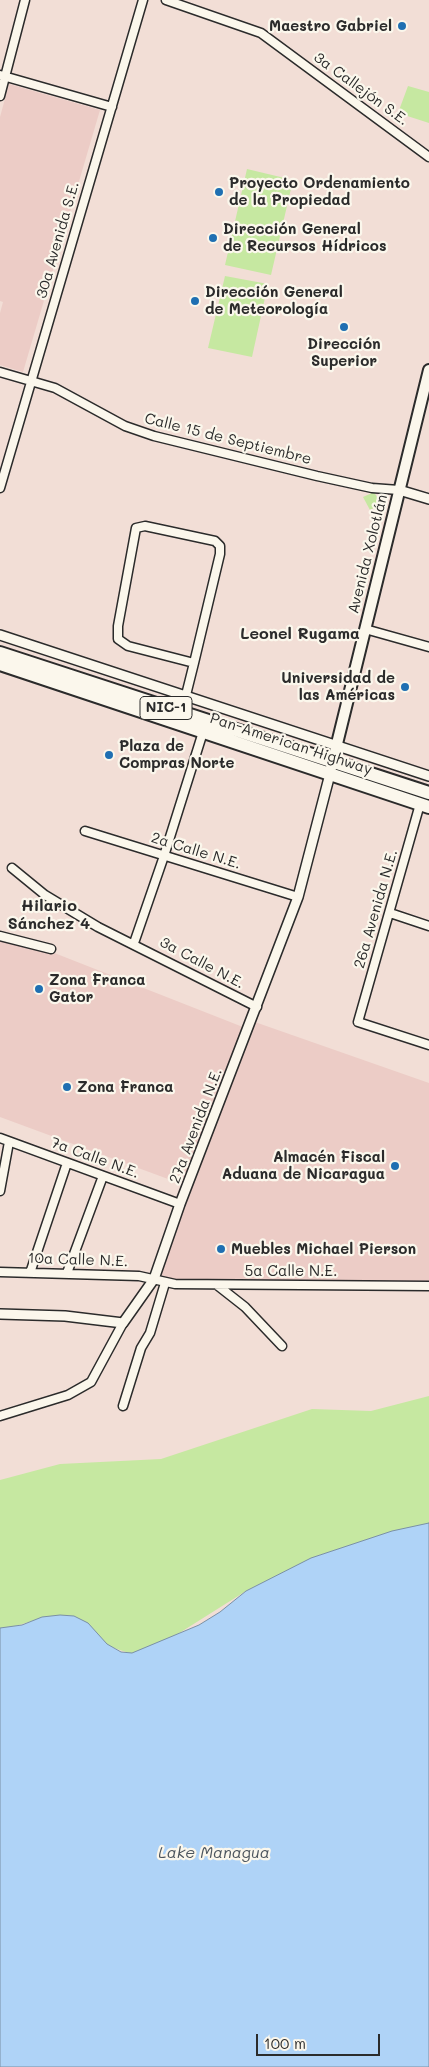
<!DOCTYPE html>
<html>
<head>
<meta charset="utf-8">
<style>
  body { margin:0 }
  #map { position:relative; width:429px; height:2067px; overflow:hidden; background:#f2ded6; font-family:Mali,sans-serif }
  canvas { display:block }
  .scale { position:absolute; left:256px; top:2034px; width:124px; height:22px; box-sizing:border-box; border:2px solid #2b2b2b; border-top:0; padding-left:6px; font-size:15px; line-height:18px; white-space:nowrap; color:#2b2b2b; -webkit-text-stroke:4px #fbf7ec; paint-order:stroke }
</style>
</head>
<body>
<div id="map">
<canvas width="429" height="2067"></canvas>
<div class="scale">100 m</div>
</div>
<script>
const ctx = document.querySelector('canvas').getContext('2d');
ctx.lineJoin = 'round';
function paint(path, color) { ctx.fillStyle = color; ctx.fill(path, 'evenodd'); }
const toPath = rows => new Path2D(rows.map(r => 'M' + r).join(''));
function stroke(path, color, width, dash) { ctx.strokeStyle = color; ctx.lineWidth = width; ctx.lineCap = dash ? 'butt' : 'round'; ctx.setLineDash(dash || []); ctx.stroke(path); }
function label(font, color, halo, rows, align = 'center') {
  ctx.font = font + ' Mali,sans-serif'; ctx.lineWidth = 4.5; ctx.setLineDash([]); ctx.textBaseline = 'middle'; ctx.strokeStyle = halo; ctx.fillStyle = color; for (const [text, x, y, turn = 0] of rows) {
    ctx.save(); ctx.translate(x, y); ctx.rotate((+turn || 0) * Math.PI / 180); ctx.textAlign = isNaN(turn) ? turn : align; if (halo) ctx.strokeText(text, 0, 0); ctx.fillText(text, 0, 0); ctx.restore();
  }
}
paint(toPath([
  [9,84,100,110,23,372,0,365,0,313,3,302,0,301,0,117],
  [0,936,34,945,248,1029,252,1021,429,1083,429,1282,165,1283,154,1279,187,1186,0,1117]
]), '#ecccc6');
paint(toPath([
  [408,86,429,92,429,123,398,113],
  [247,169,293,180,271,275,225,265],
  [225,276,268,284,252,357,208,348],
  [374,492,381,504,370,510,363,497],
  [429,1396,429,1524,320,1555,246,1591,173,1637,132,1654,32,1621,9,1628,0,1629,0,1480,60,1464,161,1459,312,1409,371,1411]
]), '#c6e8a1');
const water = toPath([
  [429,1523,429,2067,0,2067,0,1628,22,1625,42,1617,60,1615,74,1616,88,1623,107,1644,121,1652,132,1653,199,1625,220,1612,246,1591,311,1558,392,1531,429,1523]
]);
paint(water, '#afd3f7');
stroke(water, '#7a90a5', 1);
const minor = toPath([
  [166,0,261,33,429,157],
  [0,75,112,107],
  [0,96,25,0],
  [0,372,55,388,125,426,154,436,317,476,372,488,399,490],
  [0,488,143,0],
  [365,629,429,647],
  [186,695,194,663,220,554,220,546,215,541,145,526,136,528,118,626,118,639,128,646,194,663],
  [420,804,358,1022,429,1045],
  [85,831,298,897],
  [12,868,45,895,98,927,257,1007],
  [390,913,429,926],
  [0,936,51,949],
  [134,943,164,856,203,732],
  [0,1138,180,1204],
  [0,1191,9,1142],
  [0,1272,139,1276,175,1284,429,1286],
  [30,1273,67,1163],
  [67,1273,103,1176],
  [217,1285,245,1307,282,1346],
  [123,1406,141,1348,150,1333,165,1283],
  [0,1416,68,1395,91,1382,123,1323]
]);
const tertiary = toPath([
  [399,490,429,499],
  [0,635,429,776],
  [0,1314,65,1316,123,1323,154,1279,180,1204,298,897,330,774]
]);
const secondary = toPath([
  [331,768,429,370]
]);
const trunk = toPath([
  [0,653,429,793],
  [0,664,429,807]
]);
stroke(minor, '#2b2b2b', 11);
stroke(tertiary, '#2b2b2b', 12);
stroke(secondary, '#2b2b2b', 14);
stroke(trunk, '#2b2b2b', 16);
stroke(minor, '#fbf7ec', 8);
stroke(tertiary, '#fbf7ec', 9);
stroke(secondary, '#fbf7ec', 10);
stroke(trunk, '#fbf7ec', 12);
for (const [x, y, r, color] of [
  [402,26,5,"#1f6fb2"],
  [219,192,5,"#1f6fb2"],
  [213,238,5,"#1f6fb2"],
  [195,301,5,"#1f6fb2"],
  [344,327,5,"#1f6fb2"],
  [405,687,5,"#1f6fb2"],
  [109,755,5,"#1f6fb2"],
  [39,989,5,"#1f6fb2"],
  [67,1087,5,"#1f6fb2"],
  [395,1166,5,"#1f6fb2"],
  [221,1249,5,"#1f6fb2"]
]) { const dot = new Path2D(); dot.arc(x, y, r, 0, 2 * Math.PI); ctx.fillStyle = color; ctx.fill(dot); stroke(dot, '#fbf7ec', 2); }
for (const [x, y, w] of [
  [166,708,52]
]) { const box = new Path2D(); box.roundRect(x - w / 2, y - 11.5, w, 23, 4); ctx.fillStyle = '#fbf7ec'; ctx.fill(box); stroke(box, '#2b2b2b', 1); }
label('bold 14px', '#2b2b2b', null, [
  ["NIC-1",166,708]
]);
label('bold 15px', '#2b2b2b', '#fbf7ec', [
  ["Maestro Gabriel",392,26,"right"],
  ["Proyecto Ordenamiento",229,183],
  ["de la Propiedad",229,200],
  ["Dirección General",223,229],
  ["de Recursos Hídricos",223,246],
  ["Dirección General",205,292],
  ["de Meteorología",205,309],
  ["Dirección",344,344,"center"],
  ["Superior",344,361,"center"],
  ["Universidad de",395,678,"right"],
  ["las Américas",395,695,"right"],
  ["Plaza de",119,746],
  ["Compras Norte",119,763],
  ["Zona Franca",49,980],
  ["Gator",49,997],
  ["Zona Franca",77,1087],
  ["Almacén Fiscal",385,1157,"right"],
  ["Aduana de Nicaragua",385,1174,"right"],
  ["Muebles Michael Pierson",231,1249]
], 'left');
label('15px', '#2b2b2b', '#fbf7ec', [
  ["3a Callejón S.E.",361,89,36],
  ["30a Avenida S.E.",58,240,-74],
  ["Calle 15 de Septiembre",228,439,14],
  ["Avenida Xolotlán",368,554,-76],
  ["Pan-American Highway",291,744,18],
  ["2a Calle N.E.",196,851,17],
  ["26a Avenida N.E.",376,909,-74],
  ["3a Calle N.E.",202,963,28],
  ["27a Avenida N.E.",196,1126,-69],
  ["7a Calle N.E.",95,1158,20],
  ["10a Calle N.E.",78,1260,2],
  ["5a Calle N.E.",291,1271]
]);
label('bold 16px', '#2b2b2b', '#fbf7ec', [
  ["Leonel Rugama",300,634],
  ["Hilario",49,906],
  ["Sánchez 4",49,924]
]);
label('italic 16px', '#4c555e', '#fbf7ec', [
  ["Lake Managua",214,1853]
]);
</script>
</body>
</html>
